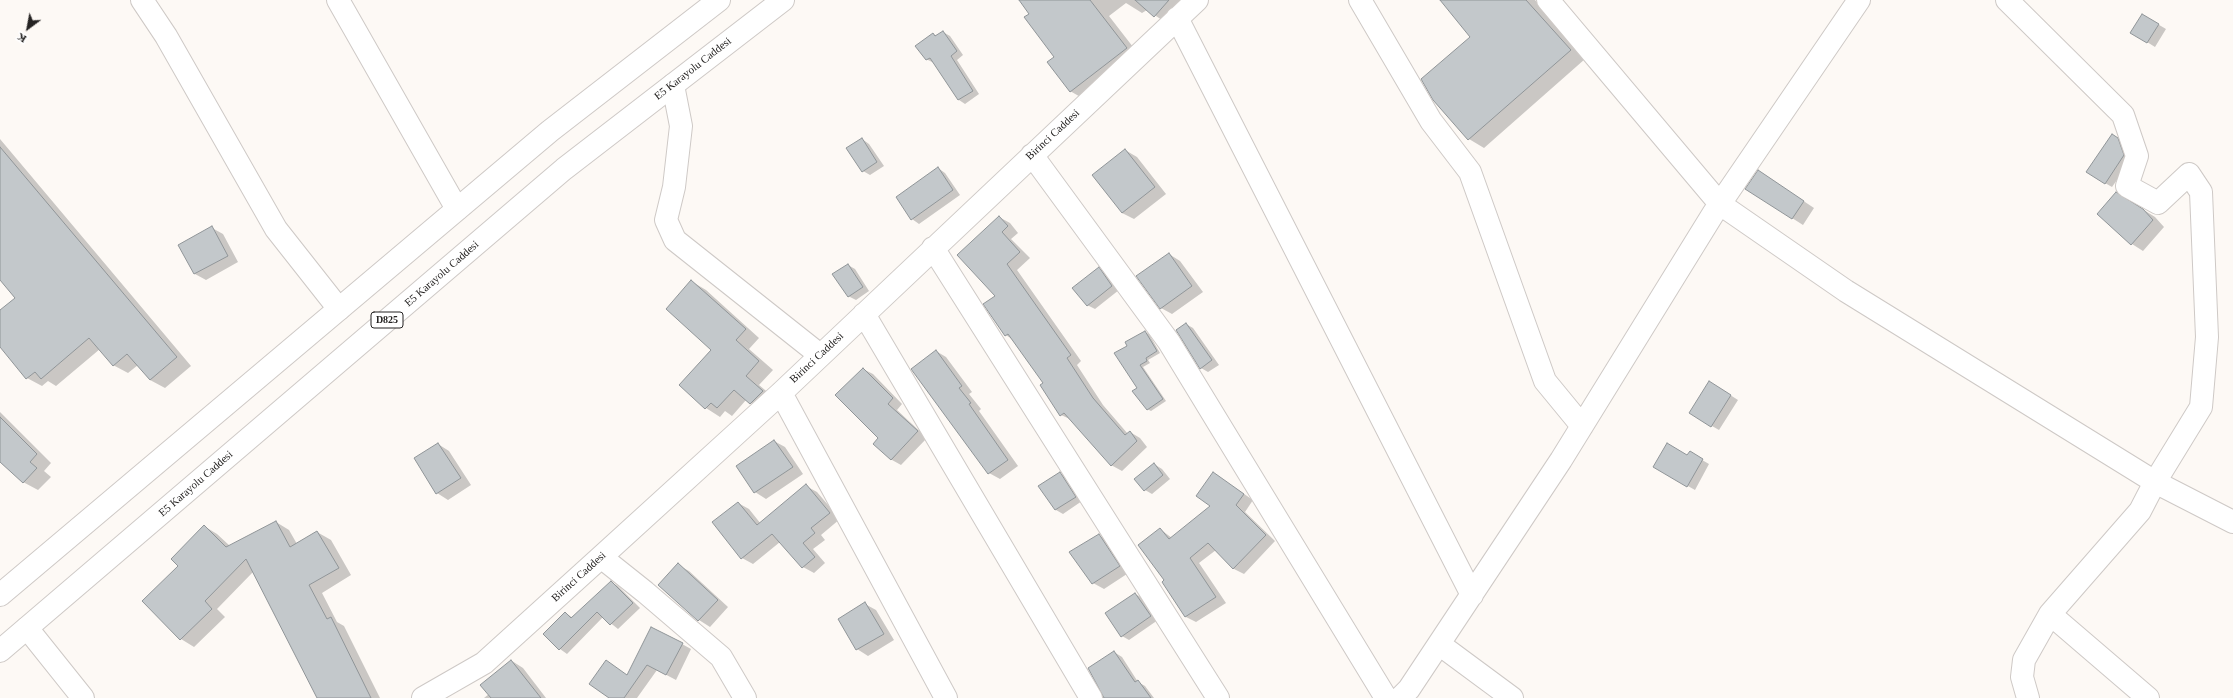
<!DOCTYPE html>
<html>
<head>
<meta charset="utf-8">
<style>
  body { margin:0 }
  #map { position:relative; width:2233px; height:698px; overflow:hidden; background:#fdf9f5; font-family:Georgia,serif }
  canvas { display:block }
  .north { position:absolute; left:8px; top:8px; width:40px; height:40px; -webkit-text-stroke:3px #fff; paint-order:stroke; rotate:212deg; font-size:11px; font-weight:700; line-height:16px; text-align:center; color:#252322 }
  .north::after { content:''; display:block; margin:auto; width:14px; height:18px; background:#252322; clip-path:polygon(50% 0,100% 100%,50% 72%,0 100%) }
</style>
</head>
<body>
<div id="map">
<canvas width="2233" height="698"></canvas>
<div class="north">K</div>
</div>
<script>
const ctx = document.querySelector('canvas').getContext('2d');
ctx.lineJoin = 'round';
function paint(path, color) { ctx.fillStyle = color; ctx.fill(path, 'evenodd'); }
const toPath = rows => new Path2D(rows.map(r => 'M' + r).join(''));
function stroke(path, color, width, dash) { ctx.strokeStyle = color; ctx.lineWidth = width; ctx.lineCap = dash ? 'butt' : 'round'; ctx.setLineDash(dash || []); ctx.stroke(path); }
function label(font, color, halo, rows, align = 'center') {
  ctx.font = font + ' Georgia,serif'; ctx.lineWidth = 3; ctx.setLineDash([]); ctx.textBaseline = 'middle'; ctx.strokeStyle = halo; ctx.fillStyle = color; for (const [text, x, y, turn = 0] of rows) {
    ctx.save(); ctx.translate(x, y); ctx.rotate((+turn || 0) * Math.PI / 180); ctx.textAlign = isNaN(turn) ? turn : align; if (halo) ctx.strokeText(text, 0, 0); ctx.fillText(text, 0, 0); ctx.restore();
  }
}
paint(toPath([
  [1020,0,1191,0,1168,24,1147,10,1142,13,1126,3,1109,16,1140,56,1084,99,1070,91,1056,57,1030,14],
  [1441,0,1535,0,1585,59,1484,148,1469,139,1434,99,1471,37],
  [2149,19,2166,29,2155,47,2131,32],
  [943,32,950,36,963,55,957,60,979,94,965,104,959,100,934,63,926,59,933,34,937,36],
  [2112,135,2125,143,2131,160,2112,187,2105,183],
  [0,139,191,366,165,388,150,380,138,365,128,373,113,365,100,349,56,386,48,381,42,386,27,378,0,346,0,312,16,298,0,279],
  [862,139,869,144,884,166,870,175,863,171],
  [1125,150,1137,157,1166,194,1134,219,1122,213],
  [938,168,945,173,960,195,919,224,912,219],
  [1769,178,1814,208,1803,225,1792,218],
  [2128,200,2155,217,2164,227,2143,251,2132,244,2098,214],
  [999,217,1010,223,1018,233,1011,239,1030,258,1017,270,1081,361,1077,365,1103,405,1128,434,1130,432,1140,438,1147,447,1122,471,1111,465,1072,420,1061,415,1044,383,1013,340,1006,335,996,296],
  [212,228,223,234,238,262,206,280,195,274,179,245],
  [1169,254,1180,261,1203,292,1172,314,1161,308],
  [848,265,855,269,869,291,856,300,848,296],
  [1099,268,1106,273,1119,290,1095,309,1087,305],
  [691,281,706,290,759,338,749,349,773,370,759,385,777,400,765,412,746,400,732,416,725,411,720,417,706,408,680,385,712,349],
  [1186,324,1193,328,1219,365,1208,372,1201,368],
  [1145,332,1149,334,1160,353,1148,360,1150,363,1143,367,1166,401,1151,411,1147,409,1138,388,1128,346],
  [936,351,946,357,972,392,969,394,981,409,979,411,1018,466,1000,479,989,473,913,369],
  [863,369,873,374,902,404,897,410,927,438,901,465,892,460,874,444,879,438],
  [1716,386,1738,400,1719,430,1712,426],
  [0,412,51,463,44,471,51,477,38,490,23,482,0,460],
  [774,441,785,447,803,474,766,499,755,492,737,466],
  [438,444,449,451,471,485,448,500,437,493],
  [1690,453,1709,464,1695,490,1654,467,1688,456],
  [1154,464,1162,469,1170,479,1152,494,1145,490],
  [1060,473,1067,477,1082,501,1063,514,1056,510,1040,486],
  [1213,473,1253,500,1245,512,1275,541,1244,574,1234,569,1216,550,1199,563,1226,603,1196,622,1186,617,1163,582,1165,581,1160,529,1172,538,1212,506],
  [806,486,817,492,840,519,821,535,825,540,813,549,825,563,814,573,803,567,780,542,753,564,742,558,738,503,749,509,761,524],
  [276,522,289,530,297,544,317,532,331,540,351,575,322,593,337,622,344,626,380,698,318,698,253,572,217,609,225,617,194,647,181,639,180,566,204,526,217,534,230,546],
  [1099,535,1110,542,1130,572,1104,589,1093,583],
  [678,565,689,571,728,607,710,627,699,620],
  [611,582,618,586,640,608,618,629,603,617,567,654,560,649,545,634,566,613,573,618],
  [1135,594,1143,598,1158,620,1129,640,1122,636],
  [865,604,876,610,894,640,868,656,857,649],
  [682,644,691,649,676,680,657,670,637,698,610,698,627,675],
  [1114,652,1122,657,1138,682,1145,686,1154,698,1106,698],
  [512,661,523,668,546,698,484,698,489,694]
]), '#0003');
const building = toPath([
  [1019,0,1090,0,1127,48,1070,92,1047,62,1054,57,1024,17,1029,14,1019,0],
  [1135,0,1169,0,1154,17,1135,0],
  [1440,0,1526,0,1571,50,1468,140,1433,100,1421,79,1470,37,1440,0],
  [2142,14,2159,24,2147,43,2130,33,2142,14],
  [943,31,957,51,951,56,973,91,958,100,930,58,926,60,915,46,933,33,935,36,943,31],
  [2112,134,2118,138,2124,155,2105,184,2086,172,2112,134],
  [862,138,877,162,862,172,846,148,862,138],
  [0,147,177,357,150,380,127,354,113,366,89,338,41,379,35,372,26,379,0,347,0,310,15,298,0,280,0,147],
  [1125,149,1155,187,1122,213,1092,175,1125,149],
  [938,167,953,190,911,220,896,197,938,167],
  [1758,170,1804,201,1792,219,1745,189,1758,170],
  [2116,192,2143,209,2153,220,2131,245,2097,214,2116,192],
  [999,216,1008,226,1002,232,1020,252,1007,264,1071,355,1067,358,1093,398,1125,435,1130,431,1137,441,1111,466,1064,413,1060,416,1040,385,1043,383,1008,334,1005,336,983,304,995,296,957,255,999,216],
  [212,226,228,256,194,274,178,245,212,226],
  [1169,253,1192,286,1160,309,1136,276,1169,253],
  [848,264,863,287,848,297,832,274,848,264],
  [1099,267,1112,286,1087,306,1072,288,1099,267],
  [691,280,746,329,736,340,759,361,746,376,763,391,750,404,734,390,717,408,711,403,705,409,679,385,711,350,666,309,691,280],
  [1186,323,1212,360,1200,369,1176,330,1186,323],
  [1145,331,1157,351,1146,358,1147,361,1140,365,1163,399,1147,410,1132,391,1137,388,1114,353,1127,346,1125,342,1145,331],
  [936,350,962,386,959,388,971,403,969,404,1008,460,988,474,911,369,936,350],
  [863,368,893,398,888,404,918,431,891,460,873,444,878,438,835,395,863,368],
  [1709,381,1731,395,1711,427,1689,413,1709,381],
  [0,417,37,454,30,462,37,468,23,483,0,462,0,417],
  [774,440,793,467,754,493,736,466,774,440],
  [438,443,461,478,436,494,414,458,438,443],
  [1667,443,1687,455,1690,451,1703,459,1687,487,1653,467,1667,443],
  [1154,463,1163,475,1144,491,1134,479,1154,463],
  [1060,472,1076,497,1055,510,1038,486,1060,472],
  [1213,472,1244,494,1236,505,1266,535,1233,569,1208,543,1190,558,1216,597,1185,617,1162,582,1164,580,1138,545,1160,528,1169,539,1210,506,1196,496,1213,472],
  [806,484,830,513,811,528,815,533,803,543,815,557,802,568,772,534,741,559,712,522,738,502,757,525,806,484],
  [276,521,290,547,317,531,339,568,309,585,327,619,331,617,371,698,317,698,246,559,205,601,212,609,180,640,142,601,178,566,171,559,204,525,226,547,276,521],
  [1099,534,1120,566,1092,584,1069,552,1099,534],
  [678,563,718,600,698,621,658,585,678,563],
  [611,581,633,603,610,625,597,612,559,650,543,634,565,612,571,618,611,581],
  [1135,593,1151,616,1121,637,1105,613,1135,593],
  [865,602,884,634,856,650,838,619,865,602],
  [651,627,683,643,666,675,647,665,624,698,609,698,589,684,606,660,627,675,651,627],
  [1114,651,1135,682,1138,680,1151,698,1104,698,1088,668,1114,651],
  [511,660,541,698,491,698,480,685,511,660]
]);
paint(building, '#c3c8cb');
stroke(building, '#909598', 1);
const minor = toPath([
  [142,0,166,36,276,229,339,309],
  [338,0,457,209],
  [1360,0,1431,121,1470,172,1545,381,1582,426],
  [1548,0,1720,204,1846,291,2155,482,2233,522],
  [2007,0,2123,115,2137,156,2127,186,2158,203,2189,174,2201,192,2207,337,2201,407,2155,482,2140,511,2050,614,2024,660,2022,677,2028,698],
  [1177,18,1472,595],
  [673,85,681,126,674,187,666,220,675,240,820,355],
  [1032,155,1169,342,1386,698],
  [933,248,1218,698],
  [864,314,1091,698],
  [781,393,946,698],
  [601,557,645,592,721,657,745,698],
  [2050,614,2148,698],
  [27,628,83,698],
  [1439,644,1512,698],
  [423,698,484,663,601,557,781,393,1197,0],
  [1400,698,1409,689,1561,460,1713,214,1859,0]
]);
const highway = toPath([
  [0,595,550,131,719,0],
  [0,651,564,169,783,0]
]);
stroke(minor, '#cec9c6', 24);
stroke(highway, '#cec9c6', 24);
stroke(minor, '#fff', 22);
stroke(highway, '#fff', 22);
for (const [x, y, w] of [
  [387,320,32]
]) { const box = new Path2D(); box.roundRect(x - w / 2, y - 8, w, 16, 3); ctx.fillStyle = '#fff'; ctx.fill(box); stroke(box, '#252322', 1); }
label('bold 10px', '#252322', null, [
  ["D825",387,320]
]);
label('11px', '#252322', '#fff', [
  ["E5 Karayolu Caddesi",693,69,-38],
  ["Birinci Caddesi",1053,135,-43],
  ["E5 Karayolu Caddesi",442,274,-41],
  ["Birinci Caddesi",817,358,-43],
  ["E5 Karayolu Caddesi",196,484,-41],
  ["Birinci Caddesi",579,577,-42]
]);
</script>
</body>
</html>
